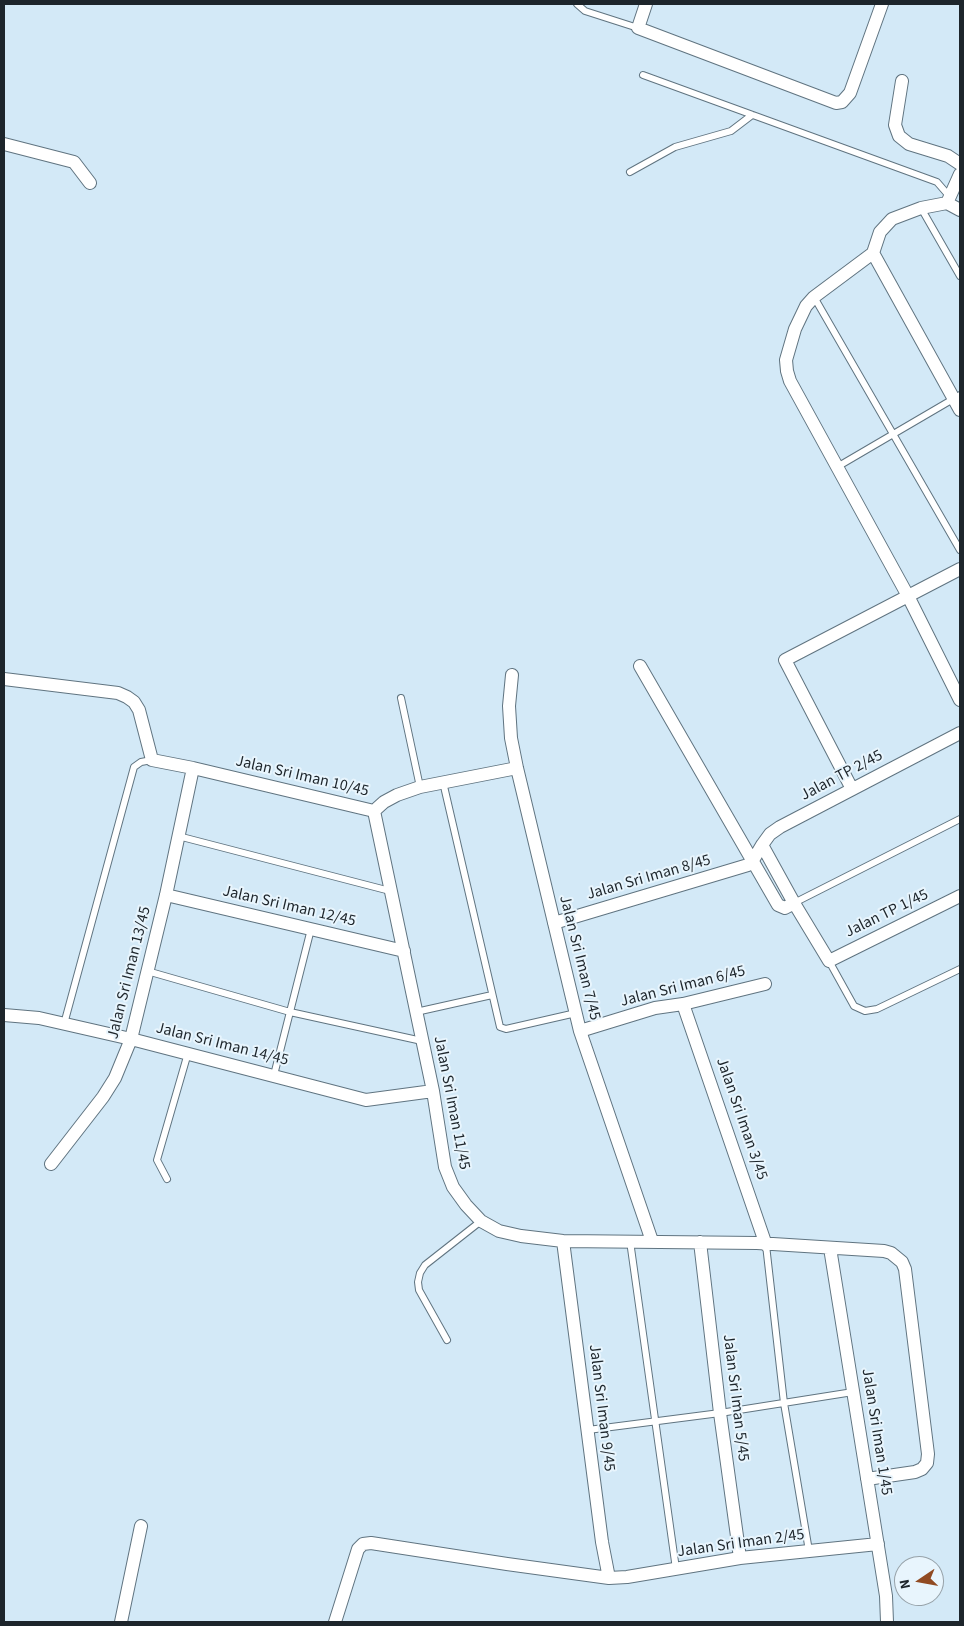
<!DOCTYPE html>
<html>
<head>
<meta charset="utf-8">
<style>
  body { margin:0 }
  #map { position:relative; width:964px; height:1626px; overflow:hidden; background:#d3e9f7; font-family:"Source Sans 3",sans-serif }
  canvas { display:block }
  .frame { position:absolute; inset:0; border:5px solid #1d252b; pointer-events:none }
  .north { position:absolute; left:894px; top:1556px; width:50px; height:50px; box-sizing:border-box; background:#e8f5fd; border:1px solid #97a2a9; border-radius:50%; rotate:258deg; font-size:14px; font-weight:700; line-height:20px; text-align:center; color:#1d252b }
  .north::after { content:''; display:block; margin:auto; width:18px; height:22px; background:#914b23; clip-path:polygon(50% 0,100% 100%,50% 72%,0 100%) }
</style>
</head>
<body>
<div id="map">
<canvas width="964" height="1626"></canvas>
<div class="frame"></div>
<div class="north">N</div>
</div>
<script>
const ctx = document.querySelector('canvas').getContext('2d');
ctx.lineJoin = 'round';
const toPath = rows => new Path2D(rows.map(r => 'M' + r).join(''));
function stroke(path, color, width, dash) { ctx.strokeStyle = color; ctx.lineWidth = width; ctx.lineCap = dash ? 'butt' : 'round'; ctx.setLineDash(dash || []); ctx.stroke(path); }
function label(font, color, halo, rows, align = 'center') {
  ctx.font = font + ' "Source Sans 3",sans-serif'; ctx.lineWidth = 4; ctx.setLineDash([]); ctx.textBaseline = 'middle'; ctx.strokeStyle = halo; ctx.fillStyle = color; for (const [text, x, y, turn = 0] of rows) {
    ctx.save(); ctx.translate(x, y); ctx.rotate((+turn || 0) * Math.PI / 180); ctx.textAlign = isNaN(turn) ? turn : align; if (halo) ctx.strokeText(text, 0, 0); ctx.fillText(text, 0, 0); ctx.restore();
  }
}
const lane = toPath([
  [577,4,585,11,638,28],
  [643,75,937,182,950,197],
  [630,172,675,147,731,131,752,115],
  [921,208,960,276],
  [814,297,960,550],
  [837,467,960,395],
  [401,698,420,787],
  [443,782,500,1027,506,1029,576,1013],
  [178,836,390,891],
  [794,903,960,819],
  [829,961,854,1006,865,1011,877,1009,960,969],
  [147,971,290,1012,422,1041],
  [416,1012,492,995],
  [64,1024,134,767,141,762,152,760],
  [274,1075,311,929],
  [167,1179,157,1160,188,1053],
  [630,1241,676,1569],
  [766,1245,784,1403,809,1551],
  [447,1340,419,1290,418,1282,420,1273,425,1265,481,1221],
  [588,1430,720,1413,853,1392]
]);
const street = toPath([
  [646,4,638,28,836,103,842,102,850,93,882,4],
  [902,81,895,125,899,136,909,144,948,156,960,164],
  [4,144,74,162,90,183],
  [947,203,960,174],
  [960,210,947,203,921,208,892,219,880,232,873,253,960,410],
  [873,253,814,297,806,306,795,329,786,360,787,371,790,381,908,596,960,700],
  [640,666,778,905,785,908,794,903],
  [512,675,509,706,511,738,517,768,580,1031,652,1241],
  [4,679,118,693,127,697,134,702,139,710,152,760,193,768,374,811,384,802,397,795,420,787,517,768],
  [852,789,785,660,960,569],
  [374,811,433,1091,445,1167,453,1187,466,1205,481,1221,499,1231,521,1236,563,1241,757,1243,884,1251,891,1253,902,1262,905,1269,928,1454,927,1463,922,1469,915,1472,867,1479],
  [762,845,794,903,829,961,960,896],
  [166,895,404,951],
  [554,923,748,865,752,862,762,845,770,834,780,827,960,733],
  [683,1004,766,1245],
  [4,1015,39,1018,131,1039,366,1100,433,1091],
  [580,1031,655,1008,683,1004,765,984],
  [51,1164,103,1097,115,1078,131,1039,166,895,193,768],
  [563,1241,602,1542,609,1578],
  [700,1242,720,1413,740,1558],
  [830,1248,886,1596,887,1622],
  [121,1622,141,1526],
  [335,1622,358,1549,363,1544,371,1543,507,1564,609,1578,627,1577,740,1558,878,1544]
]);
stroke(lane, '#607480', 8);
stroke(street, '#607480', 14);
stroke(lane, '#fff', 6);
stroke(street, '#fff', 12);
label('16px', '#1d252b', '#e8f5fd', [
  ["Jalan TP 2/45",842,776,-28],
  ["Jalan Sri Iman 10/45",302,777,13],
  ["Jalan Sri Iman 8/45",649,878,-16],
  ["Jalan Sri Iman 12/45",289,907,13],
  ["Jalan TP 1/45",887,914,-26],
  ["Jalan Sri Iman 7/45",579,958,76],
  ["Jalan Sri Iman 13/45",130,973,-76],
  ["Jalan Sri Iman 6/45",683,987,-14],
  ["Jalan Sri Iman 14/45",222,1045,14],
  ["Jalan Sri Iman 11/45",451,1103,79],
  ["Jalan Sri Iman 3/45",741,1119,71],
  ["Jalan Sri Iman 5/45",735,1398,83],
  ["Jalan Sri Iman 9/45",601,1408,83],
  ["Jalan Sri Iman 1/45",876,1432,81],
  ["Jalan Sri Iman 2/45",741,1544,-8]
]);
</script>
</body>
</html>
